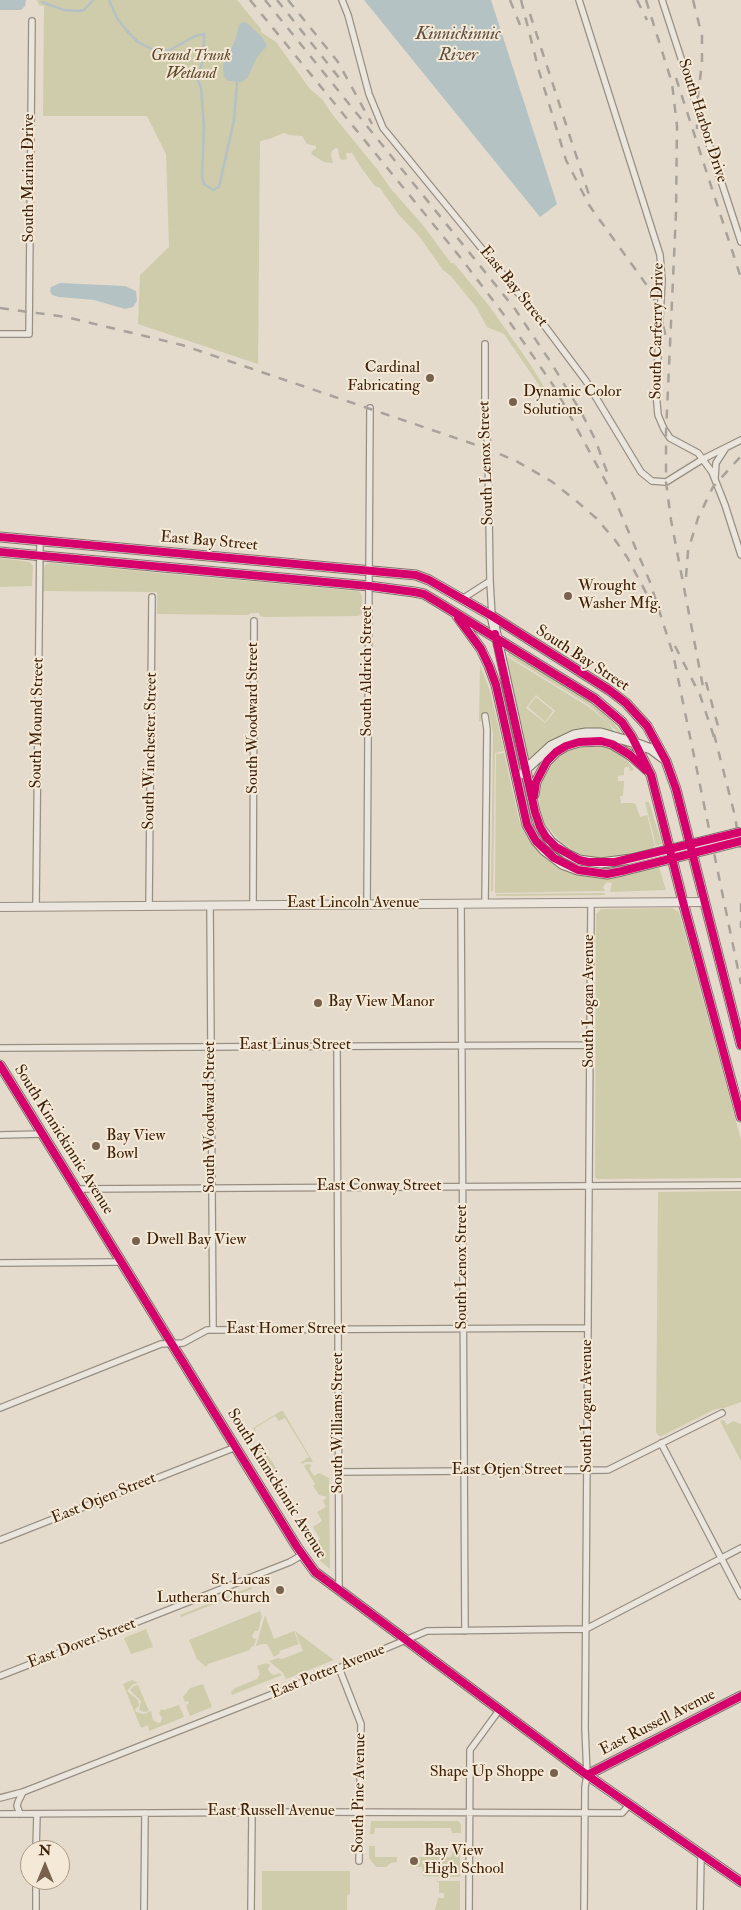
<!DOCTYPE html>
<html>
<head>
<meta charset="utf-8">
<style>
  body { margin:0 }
  #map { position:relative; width:741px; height:1910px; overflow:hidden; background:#e4dbcc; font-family:"IM FELL Double Pica",serif }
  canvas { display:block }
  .north { position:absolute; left:20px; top:1840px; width:50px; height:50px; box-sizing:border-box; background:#f4e9d7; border:1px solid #ab9984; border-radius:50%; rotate:0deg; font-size:14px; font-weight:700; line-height:20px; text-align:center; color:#3e2108 }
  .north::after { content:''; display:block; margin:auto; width:18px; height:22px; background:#78624d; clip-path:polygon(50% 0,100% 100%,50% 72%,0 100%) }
</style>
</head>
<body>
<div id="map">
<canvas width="741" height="1910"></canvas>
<div class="north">N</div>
</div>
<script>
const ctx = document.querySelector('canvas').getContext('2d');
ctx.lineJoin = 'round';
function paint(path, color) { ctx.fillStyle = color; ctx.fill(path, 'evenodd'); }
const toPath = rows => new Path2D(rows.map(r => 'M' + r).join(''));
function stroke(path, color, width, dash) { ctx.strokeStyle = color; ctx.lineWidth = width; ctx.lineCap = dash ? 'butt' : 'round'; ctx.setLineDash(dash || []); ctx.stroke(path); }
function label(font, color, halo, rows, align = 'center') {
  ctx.font = font + ' "IM FELL Double Pica",serif'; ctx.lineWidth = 4; ctx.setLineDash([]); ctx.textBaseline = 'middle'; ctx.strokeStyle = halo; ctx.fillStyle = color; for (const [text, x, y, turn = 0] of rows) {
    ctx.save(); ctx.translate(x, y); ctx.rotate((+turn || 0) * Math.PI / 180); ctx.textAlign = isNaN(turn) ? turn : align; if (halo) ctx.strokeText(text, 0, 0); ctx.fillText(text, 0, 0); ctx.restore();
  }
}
paint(toPath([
  [37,0,237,0,261,29,261,32,276,42,310,89,322,99,332,114,377,169,391,189,422,224,451,263,454,263,490,307,530,364,547,392,545,393,543,391,504,334,487,327,476,307,451,276,443,270,419,236,399,215,380,188,375,186,362,169,352,153,346,153,347,159,343,160,340,159,338,149,336,148,332,151,331,155,333,163,324,162,311,154,313,150,316,149,316,146,307,144,302,136,289,135,284,133,269,139,260,141,258,364,138,324,140,275,169,247,166,154,147,116,43,116,44,6,39,5],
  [0,558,30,562,33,566,32,586,0,587],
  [50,563,357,591,360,592,362,597,362,614,358,616,264,617,260,616,259,613,251,613,248,615,157,614,157,592,43,591,44,568,46,564],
  [509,652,590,702,613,722,623,735,619,733,589,705,507,655],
  [504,655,589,707,609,724,615,733,603,729,584,729,565,734,549,743,527,760],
  [536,695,555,711,545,723,526,708],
  [480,665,490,691,504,751,495,753,493,891,491,891,493,733,489,714,481,714,481,721,479,721],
  [536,697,553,711,545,722,528,707],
  [582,744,606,745,629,758,627,760,634,770,630,771,629,767,625,767,624,769,624,775,618,776,618,781,624,781,623,796,620,796,621,803,633,803,636,805,640,817,647,815,655,846,653,847,666,890,610,892,612,883,607,882,603,887,605,891,495,893,496,754,504,753,519,820,524,832,539,852,561,870,571,849,558,839,544,822,540,812,539,785,547,767,558,755],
  [645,802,649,802,662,844,656,846],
  [604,893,605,895,496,896,496,894],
  [601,909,672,908,679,912,741,1140,741,1178,598,1179,595,1178,596,914],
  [741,1191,741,1402,724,1408,716,1409,660,1437,656,1432,658,1192],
  [281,1411,283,1411,313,1462,306,1462,302,1464,301,1462,309,1457,285,1418,279,1421,275,1416,255,1428,256,1433,253,1428],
  [724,1420,727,1425,733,1421,741,1424,741,1461,720,1421],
  [260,1443,278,1471,274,1474,268,1469,264,1470,252,1451,253,1447,255,1450,259,1449,259,1448,256,1446],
  [307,1464,312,1465,309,1468,314,1476,319,1473,329,1478,330,1569,317,1558,308,1543,309,1542,311,1545,320,1539,313,1527,322,1521,317,1512,326,1507,323,1501,327,1497,319,1495,313,1486,315,1484,304,1466],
  [251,1587,252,1589,181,1617,180,1615],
  [260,1611,262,1616,258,1631,255,1631,252,1636,253,1638,256,1639,254,1646,251,1647,250,1650,208,1664,206,1667,197,1659,189,1640],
  [265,1615,274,1639,294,1631,299,1644,279,1651,280,1653,274,1657,267,1644,262,1644,256,1646],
  [146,1629,153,1647,131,1654,124,1638],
  [295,1631,334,1660,286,1679,283,1673,269,1661,278,1658,282,1659,303,1651],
  [266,1663,270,1665,268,1669,270,1673,274,1675,279,1673,282,1675,232,1695,231,1692,235,1688,257,1679,260,1674,257,1666],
  [132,1680,138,1683,133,1684,127,1691,138,1700,139,1706,135,1709,136,1712,144,1714,151,1711,153,1720,158,1723,161,1722,162,1718,159,1713,161,1709,164,1710,179,1705,184,1717,149,1731,148,1725,141,1728,123,1684],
  [203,1684,212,1707,190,1716,186,1705,189,1703,188,1701,185,1702,183,1697,190,1688],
  [138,1685,149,1711,145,1712,139,1710,141,1701,130,1690,134,1686],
  [371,1821,458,1821,461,1824,461,1833,452,1833,451,1828,375,1828,374,1834,370,1834],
  [369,1846,375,1846,375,1857,451,1857,452,1852,460,1852,460,1877,423,1876,422,1867,410,1867,410,1857,397,1857,397,1862,391,1863,386,1867,376,1867,369,1858],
  [262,1871,350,1871,350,1894,347,1895,347,1910,262,1910],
  [436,1881,460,1881,460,1910,435,1910,438,1898,444,1898,444,1893,439,1893,439,1882]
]), '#ceccab');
paint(toPath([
  [0,0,26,0,25,6,21,10,0,10],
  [364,0,491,0,557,204,540,217],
  [243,22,247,23,262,37,267,46,257,57,248,77,242,82,228,81,224,76,223,65,236,38,239,25],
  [60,283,125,286,136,291,137,301,133,307,125,309,94,300,59,297,52,295,50,291,51,287]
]), '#b5c2c4');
stroke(toPath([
  [109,0,117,18,127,31,138,42,158,52,170,50,195,36,204,34,204,58,197,78,201,88,204,126,202,177,204,184,213,190,219,187,234,120,237,82],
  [42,2,64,10,78,11,84,10,93,0]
]), '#b5c2c4', 2.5);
const minor = toPath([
  [342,0,348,15,369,94,383,128,541,321,586,381,641,472,652,481,666,482,703,459,741,440],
  [579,0,660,255,662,280,656,392,658,415,664,429,670,438,698,453,712,472,725,505,741,555],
  [662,0,741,242],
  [0,334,29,334,32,21],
  [485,344,485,415,488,449,490,581,492,616],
  [715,478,716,463,725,449],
  [462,599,490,581],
  [485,716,487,729,485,903],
  [461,903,465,1631],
  [367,904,370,408],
  [210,905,213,1330],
  [253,905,254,621],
  [36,906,40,541],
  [149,906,152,597],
  [337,1046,339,1589],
  [0,1048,589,1045],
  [0,1135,43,1134],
  [78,1189,741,1185],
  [0,1263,122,1262],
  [0,1408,161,1344,183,1343,207,1330,588,1328],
  [661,1443,741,1596],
  [339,1472,608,1470,722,1413],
  [0,1540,236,1447],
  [339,1668,361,1724,359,1861],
  [0,1676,290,1562,302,1555],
  [0,1798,23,1792,339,1668,427,1631,586,1629,741,1548],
  [0,1814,306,1812,622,1813,629,1805],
  [20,1814,17,1806,18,1802,23,1792],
  [36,1850,37,1814],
  [36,1910,36,1880],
  [144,1910,145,1813],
  [251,1910,252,1812],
  [469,1910,470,1750,500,1709],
  [584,1910,585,1787,587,1775,585,1728,591,903],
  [700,1910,701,1855]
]);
const tertiary = toPath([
  [0,907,705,902]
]);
const secondary = toPath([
  [0,537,416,575,429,580,492,616,609,690,626,703,647,726,666,761,676,789,741,1045],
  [0,552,369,586,414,592,424,594,439,603,595,699,622,722,632,737,651,775,683,902,741,1117],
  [457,616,481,649,489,666,496,685,527,825,536,841,545,851],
  [492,616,535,812,540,827,551,842],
  [524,774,525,770,551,746,574,735,586,733,601,733,635,743,651,749,663,758],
  [534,795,536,782,547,761,556,752,566,746,579,742,601,741,612,744,630,755,648,771],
  [0,1065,297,1547,315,1572,587,1775,741,1882],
  [587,1775,741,1696]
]);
stroke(minor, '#988f83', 8);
stroke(tertiary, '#988f83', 10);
stroke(secondary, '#7f756a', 11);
stroke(minor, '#eae5dd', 5.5);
stroke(tertiary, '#eae5dd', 8);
stroke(secondary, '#eae5dd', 9);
stroke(toPath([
  [250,0,460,257,511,324,555,388,613,495,650,582,673,654,741,984],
  [265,0,515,309,550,361,581,412,595,439,607,472],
  [277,0,344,84],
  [288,0,338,62,372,124],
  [510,0,520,25],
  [521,0,539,71,566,160,589,205,651,291,660,314,666,337],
  [637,0,647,20],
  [646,0,672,83,677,126,676,213,666,433,666,482,671,520,704,692],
  [693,0,702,36,702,62,697,105,697,129],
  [530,14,589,195],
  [676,78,741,278],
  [0,308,66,317,182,345,488,449,516,461,551,481,574,499,596,518,615,540,627,557,651,602],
  [686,577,688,551,698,518,713,487,741,456],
  [675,646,700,695,715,740],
  [706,682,718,726],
  [714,734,735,816,741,856],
  [741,903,741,928]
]), '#a8a29a', 2.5, [9, 9]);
const secondaryBridge = toPath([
  [551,842,567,854,579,860,601,863,631,859,741,832],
  [545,851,562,864,578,870,607,874,622,871,741,841]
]);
stroke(secondaryBridge, '#7f756a', 11, []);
stroke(secondaryBridge, '#eae5dd', 9);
stroke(toPath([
  [0,537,416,575,429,580,492,616,609,690,626,703,647,726,666,761,676,789,741,1045],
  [0,552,369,586,414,592,424,594,439,603,595,699,622,722,632,737,651,775,683,902,741,1117],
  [458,618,481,649,489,666,496,685,527,825,536,841,554,858,578,870,607,874,622,871,741,841],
  [495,634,535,812,540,827,546,837,556,847,579,860,588,862,615,862,741,832],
  [534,796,536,782,547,761,556,752,566,746,579,742,601,741,612,744,630,755,646,770],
  [0,1065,297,1547,315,1572,587,1775,741,1882],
  [587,1775,741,1696]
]), '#d6006c', 8);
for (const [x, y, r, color] of [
  [430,378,5,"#78624d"],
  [513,402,5,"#78624d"],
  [568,596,5,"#78624d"],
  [318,1003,5,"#78624d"],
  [96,1146,5,"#78624d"],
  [136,1241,5,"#78624d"],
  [280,1590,5,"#78624d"],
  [554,1773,5,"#78624d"],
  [414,1861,5,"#78624d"]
]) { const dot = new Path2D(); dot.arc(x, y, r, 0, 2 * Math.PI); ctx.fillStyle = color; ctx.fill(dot); stroke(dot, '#f4e9d7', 2); }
label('italic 16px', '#5e492a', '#f4e9d7', [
  ["Grand Trunk",191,57],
  ["Wetland",191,75]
]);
label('16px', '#3e2108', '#f4e9d7', [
  ["South Harbor Drive",702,121,72],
  ["South Marina Drive",30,178,-90],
  ["East Bay Street",513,287,51],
  ["South Carferry Drive",658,331,-89],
  ["South Lenox Street",487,463,-92],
  ["East Bay Street",209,542,5],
  ["South Bay Street",582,659,33],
  ["South Aldrich Street",368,671,-90],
  ["South Woodward Street",254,718,-90],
  ["South Mound Street",38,723,-89],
  ["South Winchester Street",151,751,-89],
  ["East Lincoln Avenue",353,904],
  ["South Logan Avenue",590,1001,-90],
  ["East Linus Street",295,1046],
  ["South Woodward Street",211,1117,-90],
  ["South Kinnickinnic Avenue",63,1140,58],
  ["East Conway Street",379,1187],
  ["South Lenox Street",463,1267,-90],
  ["East Homer Street",286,1330],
  ["South Logan Avenue",588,1406,-90],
  ["South Williams Street",339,1423,-90],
  ["East Otjen Street",507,1471],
  ["South Kinnickinnic Avenue",276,1484,58],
  ["East Otjen Street",104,1499,-22],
  ["East Dover Street",82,1644,-21],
  ["East Potter Avenue",328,1672,-22],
  ["East Russell Avenue",658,1723,-27],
  ["South Pine Avenue",360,1793,-89],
  ["East Russell Avenue",271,1812]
]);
label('16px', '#3e2108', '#f4e9d7', [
  ["Cardinal",420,369,"right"],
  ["Fabricating",420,387,"right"],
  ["Dynamic Color",523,393],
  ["Solutions",523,411],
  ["Wrought",578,587],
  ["Washer Mfg.",578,605],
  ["Bay View Manor",328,1003],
  ["Bay View",106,1137],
  ["Bowl",106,1155],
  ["Dwell Bay View",146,1241],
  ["St. Lucas",270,1581,"right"],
  ["Lutheran Church",270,1599,"right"],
  ["Shape Up Shoppe",544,1773,"right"],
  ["Bay View",424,1852],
  ["High School",424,1870]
], 'left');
label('italic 18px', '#5c4e3f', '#f4e9d7', [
  ["Kinnickinnic",458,35],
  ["River",458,56]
]);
</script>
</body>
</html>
